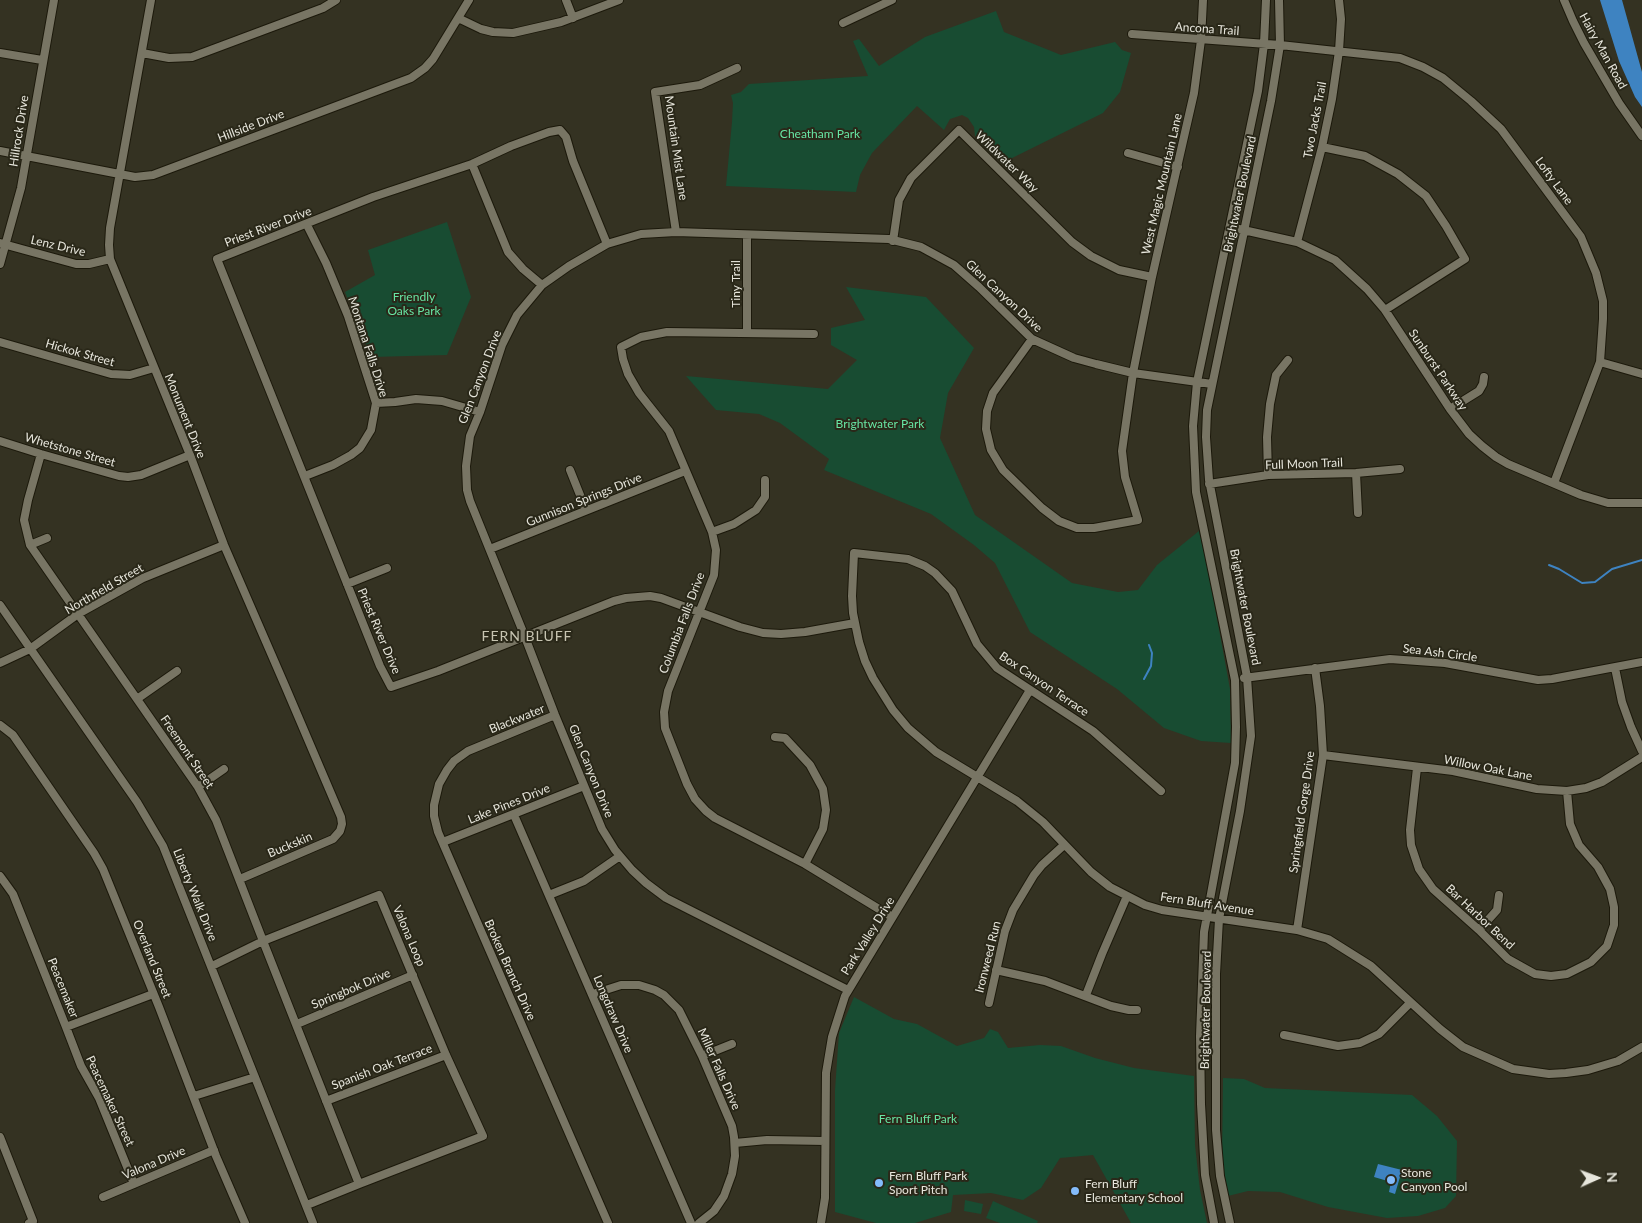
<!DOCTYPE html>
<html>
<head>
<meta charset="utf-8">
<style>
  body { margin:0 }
  #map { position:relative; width:1642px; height:1223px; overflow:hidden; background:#343222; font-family:Lato,sans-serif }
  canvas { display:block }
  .north { position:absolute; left:1572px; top:1153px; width:50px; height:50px; -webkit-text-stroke:4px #2a2819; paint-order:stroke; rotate:88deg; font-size:14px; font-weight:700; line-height:20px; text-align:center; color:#e7e6dc }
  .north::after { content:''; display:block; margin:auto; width:18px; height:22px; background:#e7e6dc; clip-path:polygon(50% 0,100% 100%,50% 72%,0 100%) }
</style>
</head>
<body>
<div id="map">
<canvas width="1642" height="1223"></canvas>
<div class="north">N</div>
</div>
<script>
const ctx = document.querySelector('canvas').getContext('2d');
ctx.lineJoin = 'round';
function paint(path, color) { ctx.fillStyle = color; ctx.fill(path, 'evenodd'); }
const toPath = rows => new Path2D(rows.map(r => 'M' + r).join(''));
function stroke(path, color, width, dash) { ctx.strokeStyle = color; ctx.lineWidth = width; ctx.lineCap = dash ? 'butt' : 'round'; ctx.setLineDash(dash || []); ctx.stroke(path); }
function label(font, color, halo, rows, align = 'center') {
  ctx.font = font + ' Lato,sans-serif'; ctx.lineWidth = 4; ctx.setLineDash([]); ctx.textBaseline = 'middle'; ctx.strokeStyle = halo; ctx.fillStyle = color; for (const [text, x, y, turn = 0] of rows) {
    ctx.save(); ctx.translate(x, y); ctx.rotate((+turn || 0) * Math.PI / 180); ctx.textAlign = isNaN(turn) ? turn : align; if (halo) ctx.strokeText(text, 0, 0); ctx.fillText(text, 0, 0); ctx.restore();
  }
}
paint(toPath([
  [996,11,1004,32,1061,55,1115,42,1122,50,1131,53,1120,92,1103,113,1002,163,975,136,974,127,968,118,962,115,950,119,944,130,917,106,872,153,860,175,856,192,726,186,732,122,733,103,731,95,741,92,749,84,868,76,853,41,859,39,879,66,925,37],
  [447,222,471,297,447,355,371,357,345,292,375,275,368,250],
  [846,287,926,297,974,348,948,393,940,438,975,515,1072,583,1118,592,1138,590,1157,565,1199,531,1208,570,1230,689,1231,743,1201,741,1164,728,1117,689,1030,632,995,563,974,545,931,514,824,470,829,459,780,423,759,414,716,410,686,376,828,389,857,360,831,345,831,328,865,320],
  [854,997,894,1019,917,1024,957,1046,984,1038,990,1029,998,1032,1008,1048,1040,1045,1061,1046,1095,1058,1134,1068,1194,1076,1195,1145,1200,1190,1207,1223,1131,1223,1093,1155,1060,1158,1041,1188,1023,1200,991,1193,953,1195,951,1212,915,1223,876,1223,835,1212,835,1090,839,1033],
  [1223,1078,1244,1079,1265,1088,1412,1095,1437,1116,1457,1141,1456,1196,1445,1208,1418,1216,1387,1218,1328,1207,1280,1192,1248,1191,1228,1196,1222,1162],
  [965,1200,983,1204,981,1214,964,1211],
  [993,1201,1038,1221,1037,1223,1000,1223,986,1218]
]), '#184c32');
paint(toPath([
  [1600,0,1622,0,1642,72,1642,107,1635,97,1619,61],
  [1378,1164,1402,1170,1395,1194,1389,1192,1391,1182,1374,1177]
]), '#3e83c1');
stroke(toPath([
  [1549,565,1559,569,1582,583,1595,582,1612,569,1642,560],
  [1144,679,1151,666,1152,653,1149,645]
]), '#3e83c1', 2);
const minor = toPath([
  [151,0,110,228,109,245,110,259,190,455,224,545,286,688,341,817,342,824,340,831,333,839,240,879],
  [566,0,573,18],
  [1564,0,1573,21,1584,43,1619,103,1642,136],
  [458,18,481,29,493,32,513,33,561,22,619,0],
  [843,23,892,0],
  [1132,34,1280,45,1400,58,1423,67,1443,78,1471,101,1501,129,1581,237,1596,273,1603,301,1603,319,1600,362,1554,483],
  [0,53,42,60],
  [142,53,169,58,192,57,323,8,336,0],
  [1322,147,1365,156,1398,174,1426,196,1446,226,1465,259,1385,310],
  [0,151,135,177,153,175,411,78,425,68,433,59,469,0],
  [1128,153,1178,167],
  [472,164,508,252,523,269,542,285],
  [1230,227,1297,242,1335,260,1367,289,1385,310,1450,409,1469,434,1482,446,1496,457,1508,464,1581,495,1608,503,1642,503],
  [676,232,655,92,700,85,737,68],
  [747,235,747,333],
  [893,241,899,200,911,178,959,130,1072,242,1091,256,1119,270,1152,277],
  [1297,242,1322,147,1332,99,1339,51,1341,19,1339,0],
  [0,243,76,264,89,264,110,259],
  [607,244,573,161,566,137,560,130,549,132,511,146,472,164,373,197,217,259,380,666,391,687,438,671,614,601,626,598,650,596,661,598,740,627,763,633,781,634,805,632,855,623],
  [0,264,21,188,54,0],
  [814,334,667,332,641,337,621,347,623,359,628,374,639,393,669,431,712,532,716,550,714,575,668,691,664,712,665,728,687,784,695,799,706,811,715,818,805,864,892,917],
  [1032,339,993,393,987,411,986,429,991,450,1003,470,1042,508,1059,521,1077,528,1094,528,1138,520,1125,477,1122,451,1133,373,1152,277,1194,93,1201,40,1203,0],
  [0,342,111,374,130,375,154,368],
  [1600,362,1642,374],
  [376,403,395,402,416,399,442,401,480,412],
  [1450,409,1479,391,1483,384,1484,377],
  [0,441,41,454,119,476,128,477,141,475,190,455],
  [41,454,28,500,24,520,30,545,198,787,216,820,263,941,212,966],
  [570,470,586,510],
  [1356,473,1358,513],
  [1268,475,1267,437,1270,404,1276,375,1288,360],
  [305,476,333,465,351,455,360,448,371,430,376,403,348,316,326,263,307,225],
  [1209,484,1268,475,1356,473,1400,469],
  [712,532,734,524,756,510,765,497,765,480],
  [30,545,47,538],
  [490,549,685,471],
  [347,584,387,568],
  [0,605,137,802,163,846,313,1223],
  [0,663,30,649,78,614,143,578,224,545],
  [1615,668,1622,702,1631,727,1642,751],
  [1244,678,1390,659,1445,663,1538,680,1552,679,1642,662],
  [137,699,177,671],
  [555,715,468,751,454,761,447,770,439,784,434,805,434,816,438,832,608,1223],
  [0,725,13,735,94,853,103,869,159,1007,216,1156,245,1223],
  [775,737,785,738,810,765,823,789,826,810,823,829,805,864],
  [1323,755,1453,771,1537,789,1567,791,1586,788,1602,782,1642,757],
  [1417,768,1410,830,1411,845,1419,869,1433,889,1479,930,1508,959,1535,974,1551,976,1567,974,1591,962,1607,946,1614,925,1614,907,1610,889,1598,867,1579,845,1570,824,1567,791],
  [198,787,224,769],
  [1161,791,1093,731,997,668,977,644,952,591,935,573,925,566,908,559,854,553,852,596,853,613,859,642,865,661,873,678,893,710,908,728,936,752,1017,801,1043,822,1091,872,1110,887,1145,905,1162,910,1297,930,1328,939,1371,966,1440,1029,1463,1047,1513,1069,1549,1074,1566,1073,1588,1070,1618,1061,1642,1047],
  [514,815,691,1223],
  [443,842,584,786],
  [0,876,13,894,66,1027,153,994],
  [549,895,584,881,620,856],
  [1297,930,1323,755,1320,706,1315,668],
  [1479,930,1497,910,1499,895],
  [996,970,1045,981,1111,1006,1129,1010,1137,1010],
  [848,990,666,898,646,883,632,870,615,850,602,829,555,715,525,637,470,501,467,490,466,466,470,436,480,412,502,345,517,315,542,285,569,266,607,244,641,234,676,232,889,239,921,247,954,265,979,287,1032,339,1074,358,1096,364,1133,373,1212,384],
  [593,994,621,985,639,985,655,990,664,995,679,1010,702,1056,732,1126,734,1137,735,1156,732,1174,724,1196,714,1211,699,1223],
  [1086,995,1102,954,1127,896],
  [989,1003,1005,931,1013,910,1034,875,1042,865,1064,845],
  [297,1024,413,975],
  [66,1027,81,1066,99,1098,134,1184],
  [1284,1035,1338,1046,1360,1043,1379,1034,1410,1003],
  [702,1056,732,1044],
  [194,1096,255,1077],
  [326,1101,446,1055],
  [0,1137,33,1221,29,1223],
  [735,1143,767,1140,825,1141],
  [103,1197,214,1150],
  [307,1205,359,1184,483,1136,446,1055,379,895,263,941,359,1184],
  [821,1223,825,1198,826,1073,832,1037,845,996,1030,690],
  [1214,1223,1205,1175,1201,1104,1200,1036,1204,932,1235,763,1236,727,1235,680,1196,492,1193,426,1197,382,1258,91,1264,44,1266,0],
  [1230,1223,1220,1176,1216,1130,1216,974,1219,919,1240,811,1251,736,1247,677,1209,480,1206,437,1207,410,1271,101,1280,45,1279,0]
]);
stroke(minor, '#1c190b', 10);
stroke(minor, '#787564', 8);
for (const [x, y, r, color] of [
  [1391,1180,5,"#84bcfb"],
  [879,1183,5,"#84bcfb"],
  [1075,1191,5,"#84bcfb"]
]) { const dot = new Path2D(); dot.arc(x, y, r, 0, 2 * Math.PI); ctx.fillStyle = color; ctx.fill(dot); stroke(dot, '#2a2819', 2); }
label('12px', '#e7e6dc', '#2a2819', [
  ["Ancona Trail",1207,29,4],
  ["Hairy Man Road",1603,51,61],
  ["Two Jacks Trail",1315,120,-79],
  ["Hillside Drive",251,126,-21],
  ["Hillrock Drive",19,131,-81],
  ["Mountain Mist Lane",676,148,82],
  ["Wildwater Way",1007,162,44],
  ["Lofty Lane",1554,181,54],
  ["West Magic Mountain Lane",1162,184,-77],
  ["Brightwater Boulevard",1240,194,-78],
  ["Priest River Drive",268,227,-21],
  ["Lenz Drive",58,246,13],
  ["Tiny Trail",736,284,-90],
  ["Glen Canyon Drive",1004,296,43],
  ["Montana Falls Drive",368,347,72],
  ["Hickok Street",80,353,16],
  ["Sunburst Parkway",1438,370,56],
  ["Glen Canyon Drive",480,377,-69],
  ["Monument Drive",185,416,68],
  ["Whetstone Street",70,450,16],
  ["Full Moon Trail",1304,464,-2],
  ["Gunnison Springs Drive",584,500,-22],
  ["Northfield Street",104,589,-30],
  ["Brightwater Boulevard",1245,607,79],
  ["Columbia Falls Drive",682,623,-69],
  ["Priest River Drive",379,631,67],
  ["Sea Ash Circle",1440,653,7],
  ["Box Canyon Terrace",1044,684,34],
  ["Blackwater",517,719,-22],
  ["Freemont Street",187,752,56],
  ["Willow Oak Lane",1488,768,11],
  ["Glen Canyon Drive",591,771,68],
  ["Lake Pines Drive",509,804,-22],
  ["Springfield Gorge Drive",1302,812,-82],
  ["Buckskin",290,845,-23],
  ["Liberty Walk Drive",195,895,68],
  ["Fern Bluff Avenue",1207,904,9],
  ["Bar Harbor Bend",1480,917,43],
  ["Valona Loop",409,936,67],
  ["Park Valley Drive",868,936,-58],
  ["Ironweed Run",988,957,-76],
  ["Overland Street",152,959,68],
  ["Broken Branch Drive",510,970,66],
  ["Peacemaker",63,988,68],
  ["Springbok Drive",351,989,-23],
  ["Brightwater Boulevard",1206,1010,-89],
  ["Longdraw Drive",613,1014,67],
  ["Spanish Oak Terrace",382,1067,-21],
  ["Miller Falls Drive",719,1069,66],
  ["Peacemaker Street",110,1101,65],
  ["Valona Drive",154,1163,-23]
]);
label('12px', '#67e6a4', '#2a2819', [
  ["Cheatham Park",820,134],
  ["Friendly",414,297],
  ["Oaks Park",414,311],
  ["Brightwater Park",880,424],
  ["Fern Bluff Park",918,1119]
]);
label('12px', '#e7e6dc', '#2a2819', [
  ["Stone",1401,1173],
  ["Canyon Pool",1401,1187],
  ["Fern Bluff Park",889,1176],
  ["Sport Pitch",889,1190],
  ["Fern Bluff",1085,1184],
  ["Elementary School",1085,1198]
], 'left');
ctx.letterSpacing = '1px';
label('14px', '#c7c4b1', '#2a2819', [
  ["FERN BLUFF",527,636]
]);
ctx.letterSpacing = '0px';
</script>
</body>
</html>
